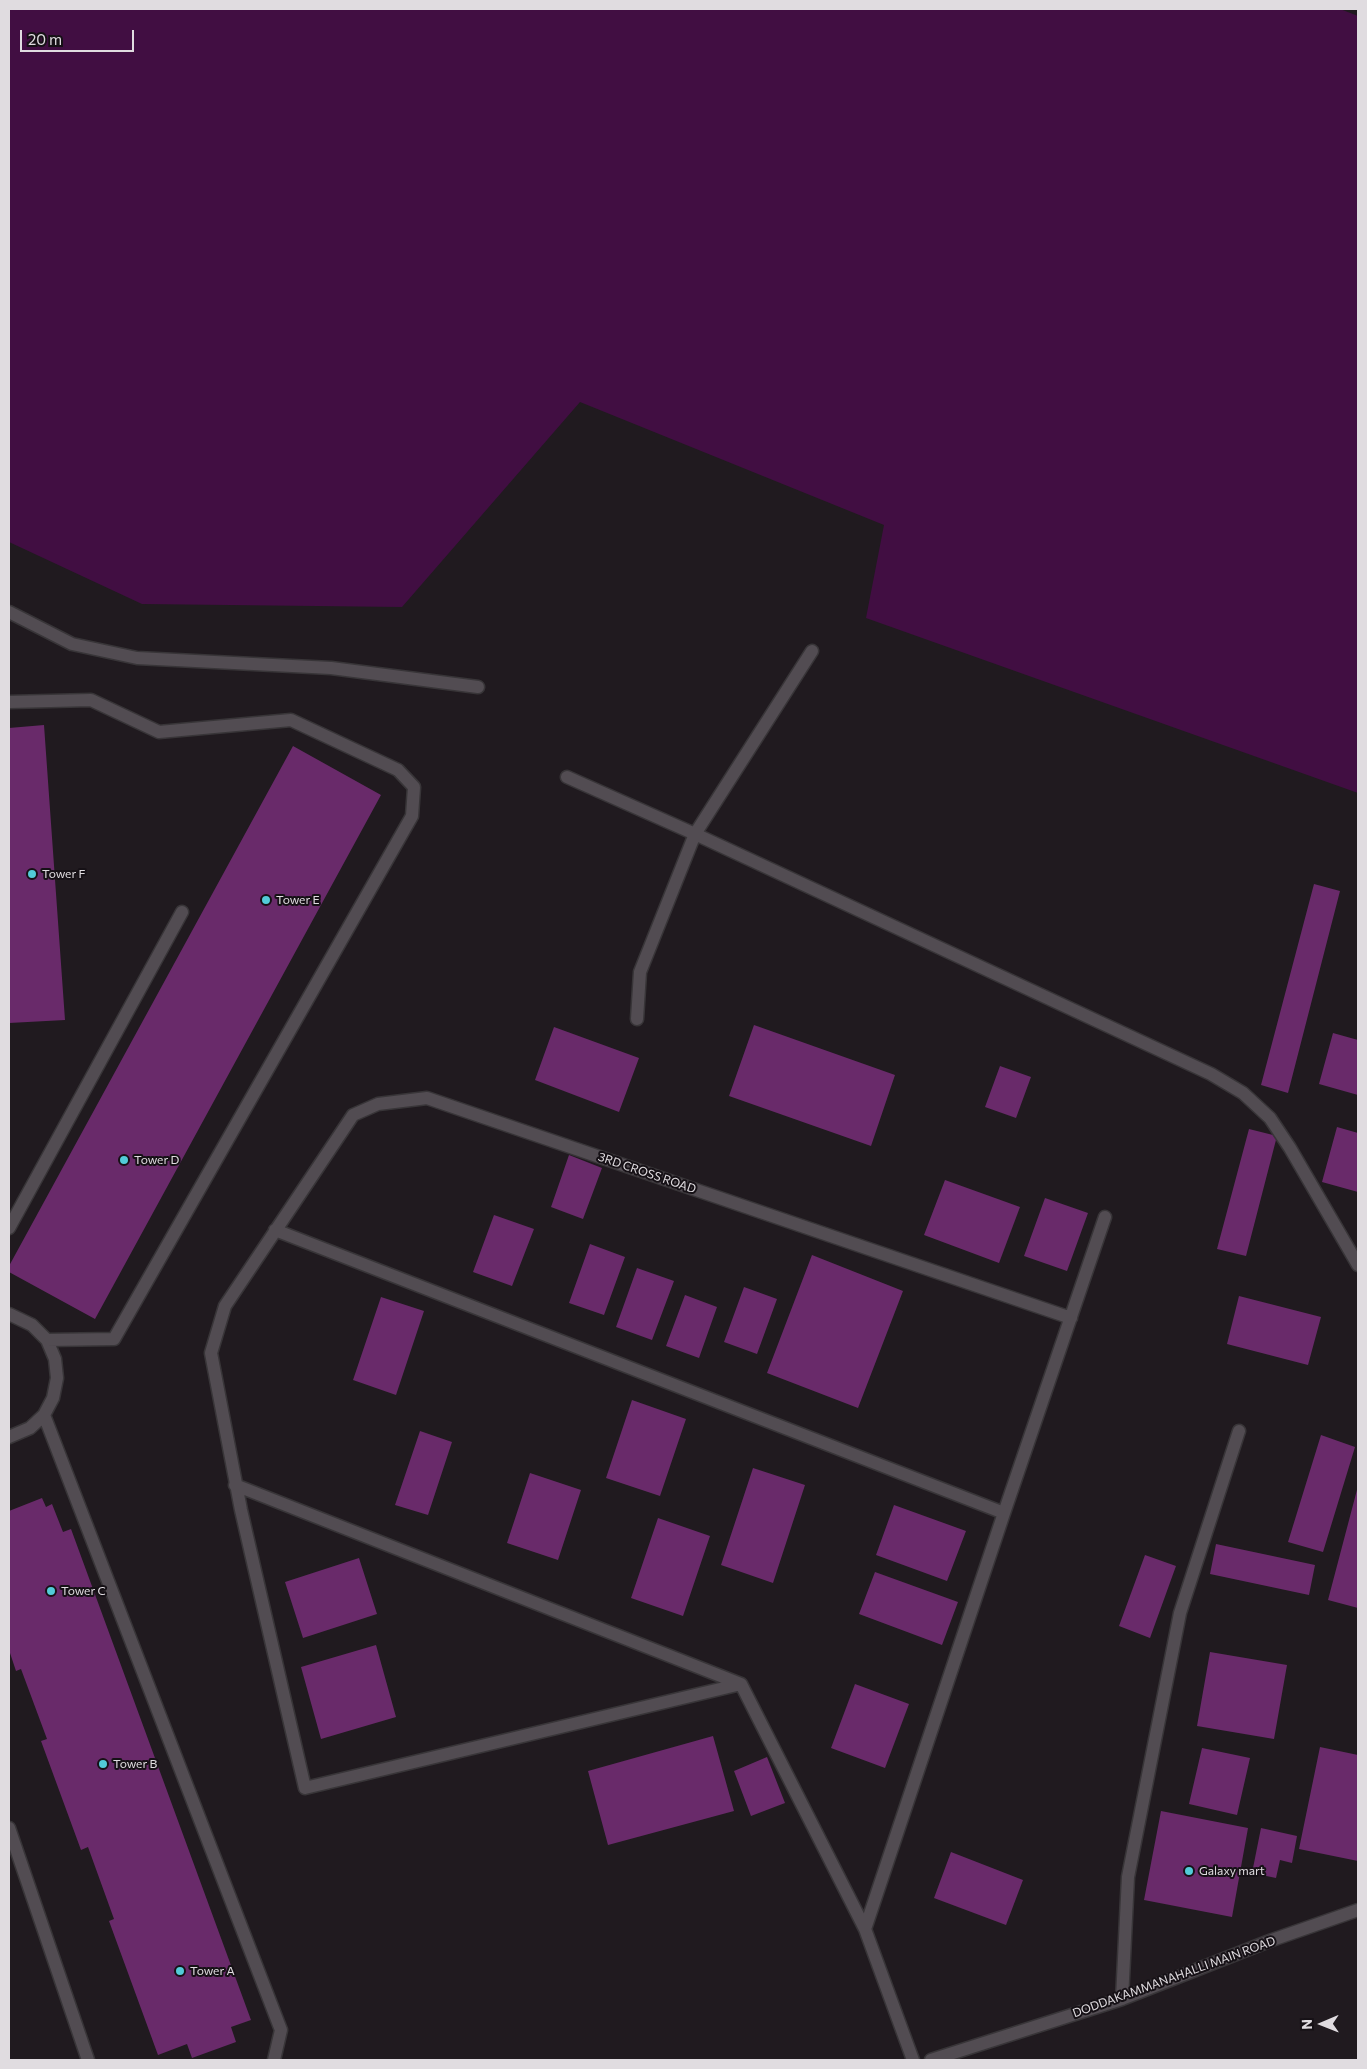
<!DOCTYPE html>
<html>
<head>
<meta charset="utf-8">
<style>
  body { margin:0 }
  #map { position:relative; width:1367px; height:2069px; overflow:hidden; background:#201a1f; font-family:Commissioner,sans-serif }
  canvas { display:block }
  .frame { position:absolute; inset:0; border:10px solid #e0dce0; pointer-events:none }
  .north { position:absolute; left:1297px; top:1999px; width:50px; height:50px; -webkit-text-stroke:4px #161116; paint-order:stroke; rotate:269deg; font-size:14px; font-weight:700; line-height:20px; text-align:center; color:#e0dce0 }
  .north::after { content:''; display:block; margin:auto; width:18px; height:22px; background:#e0dce0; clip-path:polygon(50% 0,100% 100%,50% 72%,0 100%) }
  .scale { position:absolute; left:20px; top:30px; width:114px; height:22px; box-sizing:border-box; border:2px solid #e0dce0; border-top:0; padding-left:6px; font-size:15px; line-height:18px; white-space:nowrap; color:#e0dce0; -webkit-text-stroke:4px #161116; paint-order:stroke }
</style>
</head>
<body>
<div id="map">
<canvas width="1367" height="2069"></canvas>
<div class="frame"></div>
<div class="north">N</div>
<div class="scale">20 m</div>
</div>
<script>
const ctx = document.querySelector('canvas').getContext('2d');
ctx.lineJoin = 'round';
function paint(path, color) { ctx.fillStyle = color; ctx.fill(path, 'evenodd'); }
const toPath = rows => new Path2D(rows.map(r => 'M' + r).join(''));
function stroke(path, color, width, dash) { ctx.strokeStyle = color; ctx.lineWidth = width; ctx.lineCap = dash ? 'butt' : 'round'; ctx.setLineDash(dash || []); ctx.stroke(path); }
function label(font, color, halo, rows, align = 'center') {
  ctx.font = font + ' Commissioner,sans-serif'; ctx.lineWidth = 4; ctx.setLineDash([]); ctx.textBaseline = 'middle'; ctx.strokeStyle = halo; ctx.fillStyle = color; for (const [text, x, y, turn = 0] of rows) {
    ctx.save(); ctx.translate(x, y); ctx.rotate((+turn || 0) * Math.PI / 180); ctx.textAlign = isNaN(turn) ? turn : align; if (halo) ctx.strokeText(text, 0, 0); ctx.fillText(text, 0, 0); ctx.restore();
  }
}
paint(toPath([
  [9,9,1340,9,1358,16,1358,793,866,618,884,525,580,402,402,607,142,604,9,542]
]), '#410e42');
paint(toPath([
  [44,725,65,1020,9,1023,9,728],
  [293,746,381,795,95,1319,9,1272,9,1266],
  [1314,884,1340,891,1288,1093,1261,1085],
  [754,1025,895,1075,871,1146,729,1096],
  [554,1027,639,1058,619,1112,535,1080],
  [1333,1033,1358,1040,1358,1095,1319,1084],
  [1000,1066,1031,1077,1016,1118,985,1107],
  [1337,1127,1358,1133,1358,1192,1322,1182],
  [1249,1129,1277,1136,1246,1256,1217,1249],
  [569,1155,602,1168,583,1219,551,1207],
  [945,1180,1020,1207,999,1263,924,1235],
  [1045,1198,1088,1213,1067,1271,1024,1256],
  [494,1215,534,1229,512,1286,473,1272],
  [590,1244,625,1257,604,1315,569,1303],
  [812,1255,903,1291,858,1408,767,1373],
  [637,1268,674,1281,652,1340,616,1327],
  [744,1287,777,1299,757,1354,724,1342],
  [685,1295,717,1307,699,1358,666,1346],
  [1239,1296,1321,1317,1308,1365,1227,1344],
  [381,1297,424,1311,396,1395,353,1380],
  [632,1400,686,1419,660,1496,606,1478],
  [420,1431,452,1442,428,1515,395,1505],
  [1321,1435,1355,1447,1323,1552,1288,1542],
  [753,1468,805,1485,773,1583,721,1565],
  [530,1473,581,1490,558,1560,507,1543],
  [1358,1486,1358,1608,1328,1600],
  [42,1498,46,1507,52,1504,63,1532,71,1529,251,2020,231,2027,236,2042,192,2058,187,2044,158,2055,109,1921,114,1919,88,1847,81,1850,41,1741,47,1739,21,1669,16,1671,9,1650,9,1511],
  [894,1505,966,1531,947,1581,876,1555],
  [658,1518,710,1536,683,1616,631,1598],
  [1216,1544,1315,1565,1309,1595,1210,1574],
  [1145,1555,1176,1566,1150,1638,1119,1626],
  [359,1558,377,1614,303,1638,285,1582],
  [875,1572,958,1602,942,1645,859,1614],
  [376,1645,396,1717,321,1739,301,1667],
  [1210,1652,1287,1665,1274,1739,1197,1726],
  [855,1684,909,1704,885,1768,831,1748],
  [713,1736,734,1811,608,1845,588,1771],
  [1320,1747,1358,1755,1358,1861,1299,1849],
  [1202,1748,1250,1758,1237,1815,1189,1804],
  [767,1757,785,1803,751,1816,734,1771],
  [1161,1811,1248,1828,1232,1917,1144,1900],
  [1261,1828,1297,1836,1292,1863,1280,1860,1276,1878,1252,1873],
  [951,1852,1023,1880,1006,1925,934,1898]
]), '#692a6a');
const minor = toPath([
  [9,612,72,644,137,658,331,668,478,687],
  [9,702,91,700,159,732,291,720,398,770,414,787,412,816,114,1339,47,1340],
  [567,777,695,834,1211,1074,1243,1093,1270,1118,1290,1148,1358,1265],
  [637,1019,640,972,695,834,812,651],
  [9,1228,182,912],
  [275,1230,1004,1513],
  [9,1314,32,1325,47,1340,55,1359,57,1378,53,1398,44,1415,30,1428,9,1437],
  [44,1415,281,2030,274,2060],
  [235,1485,741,1684,865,1929,913,2060],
  [741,1684,305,1788,241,1510,211,1353,225,1306,353,1115,378,1104,427,1098,1071,1318],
  [9,1828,88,2060],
  [865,1929,1004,1513,1105,1217],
  [1122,1999,1128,1877,1180,1613,1239,1431],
  [931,2060,1122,1999,1272,1940,1358,1910]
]);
stroke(minor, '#383538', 15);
stroke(minor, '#524c52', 12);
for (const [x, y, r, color] of [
  [32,874,5,"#52cbd8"],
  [266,900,5,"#52cbd8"],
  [124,1160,5,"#52cbd8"],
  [51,1591,5,"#52cbd8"],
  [103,1764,5,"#52cbd8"],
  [1189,1871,5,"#52cbd8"],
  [180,1971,5,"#52cbd8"]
]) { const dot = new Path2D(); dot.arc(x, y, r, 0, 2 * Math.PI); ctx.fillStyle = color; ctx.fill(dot); stroke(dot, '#161116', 2); }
label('12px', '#e0dce0', '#161116', [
  ["Tower F",42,874],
  ["Tower E",276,900],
  ["Tower D",134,1160],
  ["Tower C",61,1591],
  ["Tower B",113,1764],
  ["Galaxy mart",1199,1871],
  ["Tower A",190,1971]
], 'left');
label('12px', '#e0dce0', '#161116', [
  ["3RD CROSS ROAD",647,1173,19],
  ["DODDAKAMMANAHALLI MAIN ROAD",1174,1977,-20]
]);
</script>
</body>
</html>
